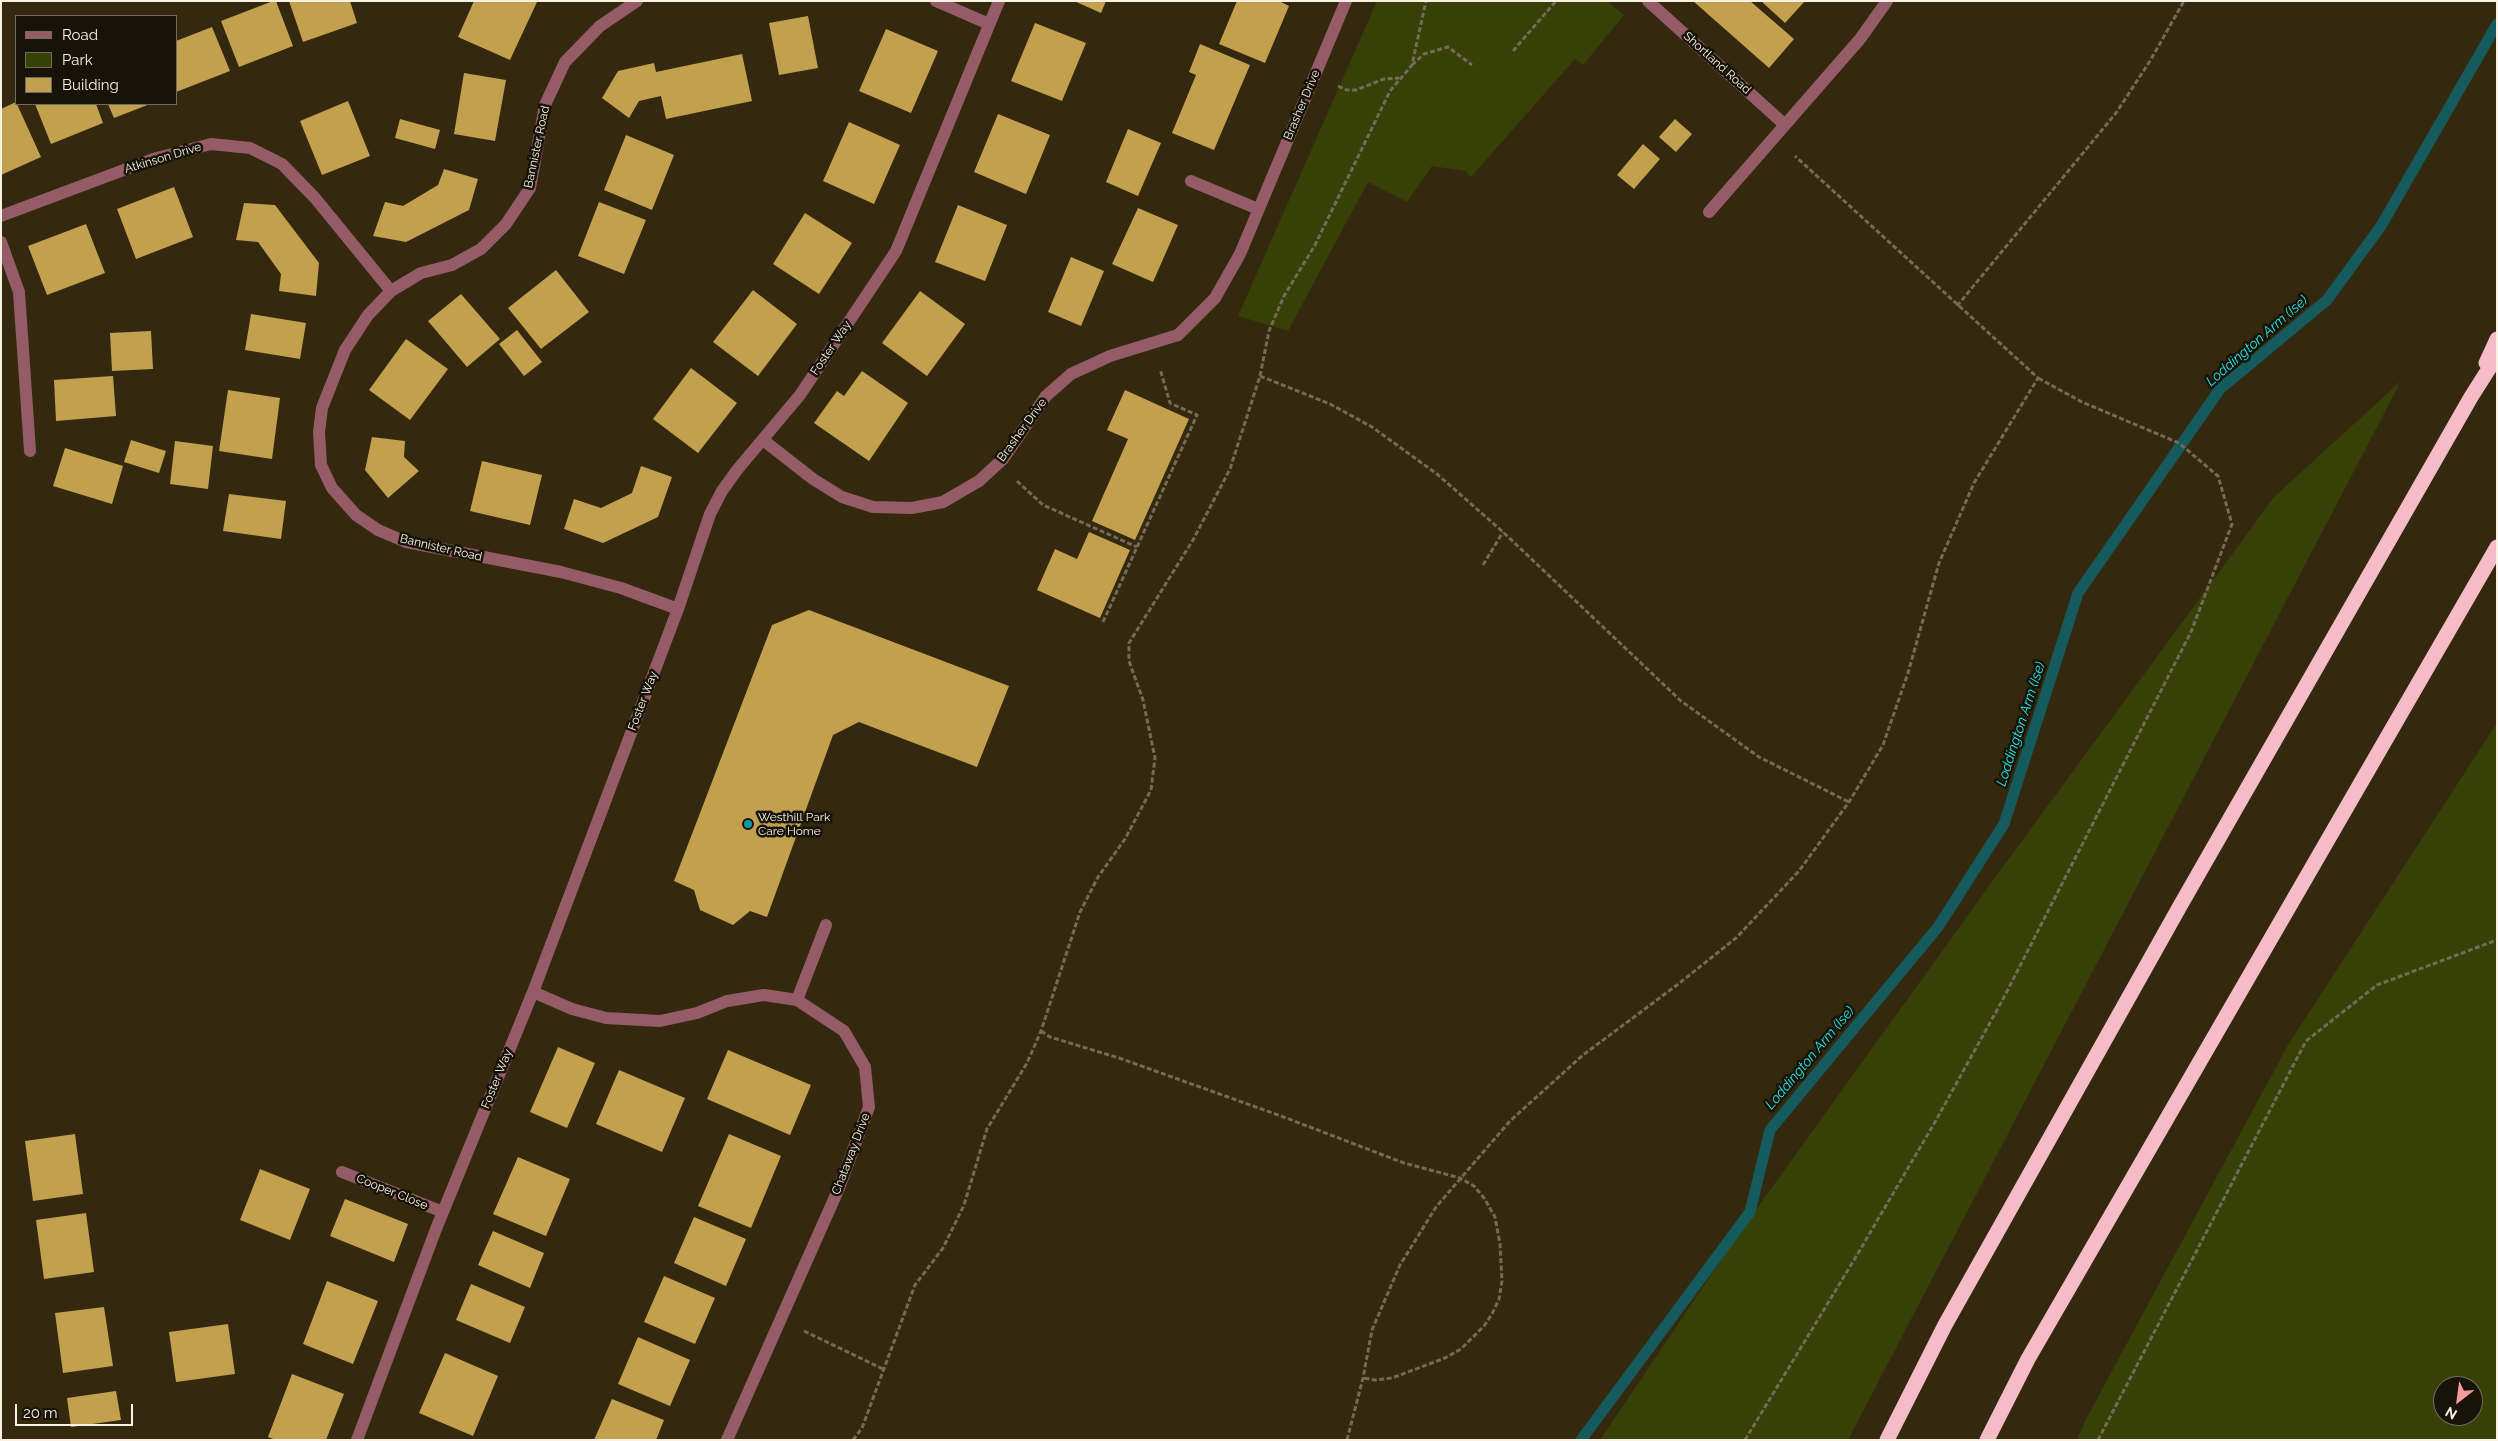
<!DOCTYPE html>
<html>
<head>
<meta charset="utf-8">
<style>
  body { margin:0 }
  #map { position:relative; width:2498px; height:1441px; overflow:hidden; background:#34290f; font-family:Raleway,sans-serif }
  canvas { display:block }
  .frame { position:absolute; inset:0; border:2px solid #f9f2e3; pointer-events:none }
  .legend { position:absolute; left:15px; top:15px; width:162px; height:90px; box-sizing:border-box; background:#171308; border:1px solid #716c60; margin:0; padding:6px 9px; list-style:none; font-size:15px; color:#f9f2e3 }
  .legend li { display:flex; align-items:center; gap:10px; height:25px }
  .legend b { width:25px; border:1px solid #716c60 }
  .north { position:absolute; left:2433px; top:1376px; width:50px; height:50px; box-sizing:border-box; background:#171308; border:1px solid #716c60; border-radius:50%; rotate:210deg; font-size:14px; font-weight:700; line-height:20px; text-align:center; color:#f9f2e3 }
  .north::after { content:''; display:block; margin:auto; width:18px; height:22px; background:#f59b9e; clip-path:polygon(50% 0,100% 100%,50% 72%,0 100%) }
  .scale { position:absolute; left:15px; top:1404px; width:118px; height:22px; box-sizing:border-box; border:2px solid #f9f2e3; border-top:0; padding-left:6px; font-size:15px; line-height:18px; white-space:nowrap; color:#f9f2e3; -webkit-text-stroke:4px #171308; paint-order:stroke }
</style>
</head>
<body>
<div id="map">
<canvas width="2498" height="1441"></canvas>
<div class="frame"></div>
<ul class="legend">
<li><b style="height:6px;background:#955c68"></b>Road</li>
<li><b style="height:14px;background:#364007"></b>Park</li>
<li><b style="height:14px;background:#c2a04d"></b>Building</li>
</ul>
<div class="north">N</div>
<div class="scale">20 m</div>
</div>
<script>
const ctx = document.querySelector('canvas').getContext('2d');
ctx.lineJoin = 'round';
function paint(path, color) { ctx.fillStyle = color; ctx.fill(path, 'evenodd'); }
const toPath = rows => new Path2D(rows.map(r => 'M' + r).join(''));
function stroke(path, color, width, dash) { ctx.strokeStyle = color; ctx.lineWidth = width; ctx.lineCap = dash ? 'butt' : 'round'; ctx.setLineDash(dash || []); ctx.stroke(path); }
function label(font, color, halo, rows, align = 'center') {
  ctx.font = font + ' Raleway,sans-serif'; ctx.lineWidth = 5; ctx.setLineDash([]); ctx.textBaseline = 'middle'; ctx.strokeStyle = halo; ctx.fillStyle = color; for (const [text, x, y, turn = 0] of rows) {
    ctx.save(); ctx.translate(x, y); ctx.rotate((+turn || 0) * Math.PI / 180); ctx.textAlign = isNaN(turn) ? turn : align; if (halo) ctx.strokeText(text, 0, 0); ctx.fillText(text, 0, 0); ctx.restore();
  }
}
paint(toPath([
  [1377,1,1607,1,1624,15,1583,65,1575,59,1471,177,1465,171,1432,166,1407,202,1368,182,1288,331,1238,316],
  [2401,381,1848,1440,1600,1440,1742,1229,1994,879,2274,497],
  [2497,723,2497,1440,2077,1440,2086,1419,2288,1045],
  [2443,1386,2473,1386,2473,1416,2443,1416]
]), '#364007');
stroke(toPath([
  [1581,1440,1750,1212,1770,1130,1938,927,2004,824,2078,593,2220,389,2327,300,2381,226,2497,24]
]), '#155b5d', 11);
paint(toPath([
  [273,1,276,1,293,46,239,67,221,21],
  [289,1,350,1,357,23,303,42],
  [474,1,537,2,510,60,458,37],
  [1074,1,1106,1,1101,13],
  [1237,1,1279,1,1289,6,1265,63,1219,44],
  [1693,1,1750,1,1794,39,1769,68],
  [1761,1,1805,1,1785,23],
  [808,16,818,68,779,75,769,23],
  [1035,23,1086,43,1062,101,1011,81],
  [212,27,230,71,176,92,176,41],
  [886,29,938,51,911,113,859,91],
  [1200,44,1250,65,1214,150,1172,133,1196,75,1189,72],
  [742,54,752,101,666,119,661,96,639,101,629,118,602,98,618,71,654,63,656,72],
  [464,73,506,80,495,141,454,134],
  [348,101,370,156,322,175,300,121],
  [16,102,41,157,1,175,1,109],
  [35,104,96,104,103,123,51,144],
  [108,104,150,104,114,118],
  [998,114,1050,135,1026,194,974,172],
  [400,119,440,130,435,149,395,138],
  [1675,119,1692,134,1676,152,1659,137],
  [849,122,900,145,874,204,823,181],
  [1128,129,1161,143,1138,196,1106,182],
  [626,135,674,155,652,210,604,190],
  [1643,144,1660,159,1634,189,1617,175],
  [444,169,478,179,469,210,406,242,373,236,385,202,403,206,438,185],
  [174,187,193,237,136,259,117,209],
  [599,202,646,220,624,274,578,256],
  [244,203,275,205,319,263,316,296,279,291,281,274,258,242,236,240],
  [958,205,1007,225,985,281,935,262],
  [1138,208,1178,225,1153,282,1112,264],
  [805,213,852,243,819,294,773,264],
  [86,224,105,273,47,295,28,246],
  [1071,257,1104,271,1081,326,1048,312],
  [556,270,589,312,541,349,508,308],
  [753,290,797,324,758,376,713,342],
  [920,291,965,324,927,376,882,343],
  [461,294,500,339,467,367,428,321],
  [251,314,306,323,300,359,245,350],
  [517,330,542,362,524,376,499,344],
  [151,331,153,369,112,371,110,333],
  [406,339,448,369,410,420,369,390],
  [691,368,737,403,698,453,653,419],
  [862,371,908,403,869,461,814,423,837,391,844,396],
  [113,376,116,416,56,421,54,380],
  [228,390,280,398,272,459,219,451],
  [1125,390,1189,419,1135,540,1092,521,1128,439,1107,430],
  [372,437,405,441,404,457,419,471,388,498,365,470],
  [131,440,166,451,159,473,124,462],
  [175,441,213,446,208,489,170,484],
  [65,448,123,466,112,504,53,486],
  [482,461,542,475,530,525,470,511],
  [641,466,672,477,658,517,603,543,564,529,574,499,601,508,632,493],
  [229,494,286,501,281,539,223,531],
  [1089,532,1130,550,1100,618,1037,590,1055,549,1077,559],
  [809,610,1009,686,977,767,859,722,833,735,767,917,750,911,733,925,700,910,694,890,674,881,772,625],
  [558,1047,595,1063,567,1128,530,1112],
  [728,1050,811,1085,790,1135,707,1099],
  [619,1070,685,1098,662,1152,596,1124],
  [75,1134,83,1194,33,1201,25,1141],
  [729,1134,781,1156,751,1228,698,1206],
  [518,1157,570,1179,546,1236,493,1214],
  [260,1169,310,1189,290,1240,240,1220],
  [345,1199,408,1224,394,1262,330,1236],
  [86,1213,94,1272,44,1279,36,1220],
  [694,1217,746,1239,726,1286,674,1263],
  [493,1231,544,1253,530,1288,478,1265],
  [664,1276,715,1298,695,1344,644,1322],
  [327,1281,378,1301,353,1364,303,1344],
  [471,1284,525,1307,510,1343,456,1320],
  [104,1307,113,1366,63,1373,55,1313],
  [228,1324,235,1374,176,1382,169,1332],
  [638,1337,690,1360,670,1406,618,1384],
  [445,1353,498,1376,473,1436,419,1413],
  [292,1374,344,1394,326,1440,276,1440,268,1437],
  [116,1391,121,1420,71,1427,67,1398],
  [612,1399,664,1420,656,1440,594,1440]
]), '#c2a04d');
stroke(toPath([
  [1513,51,1556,1],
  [1412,65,1424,54,1448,47,1472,65],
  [1338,86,1347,90,1356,90,1384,79,1399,78],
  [1957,306,2116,113,2150,61,2184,1],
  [1260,376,1330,404,1372,427,1437,474,1503,532,1681,701,1759,757,1849,802],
  [1017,481,1043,505,1137,547],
  [1483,565,1503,532],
  [1103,622,1197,415,1170,403,1160,369],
  [1041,1031,1050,1037,1119,1058,1281,1116,1404,1163,1460,1178,1474,1186,1484,1198,1495,1217,1500,1244,1502,1281,1499,1299,1492,1314,1484,1326,1461,1349,1445,1358,1392,1378,1375,1380,1363,1378],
  [804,1331,883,1369],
  [853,1440,862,1428,915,1285,943,1248,964,1205,987,1129,1027,1063,1041,1031,1080,912,1098,877,1125,839,1151,790,1155,758,1143,700,1129,661,1129,643,1193,540,1230,469,1260,376,1269,331,1284,296,1315,245,1390,91,1412,65,1426,1],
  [1347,1440,1363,1378,1372,1330,1400,1265,1436,1207,1510,1121,1583,1055,1677,985,1736,938,1799,871,1849,802,1883,745,1908,673,1939,563,1974,483,2038,378,1795,156],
  [1745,1440,1857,1255,1935,1122,2002,1001,2191,632,2232,524,2218,476,2179,443,2082,402,2038,378],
  [2098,1440,2306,1041,2377,985,2497,940]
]), '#756b55', 3, [5, 2.5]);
stroke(toPath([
  [637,1,600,26,565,62,545,105,530,188,506,224,481,249,452,265,421,273,391,291,368,315,345,350,322,408,319,432,321,465,332,488,356,515,378,530,406,542,561,572,621,588,678,609],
  [936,1,989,24],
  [1648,1,1785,125],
  [1191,181,1258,209],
  [1709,212,1860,39,1887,1],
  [1,216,153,159,211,144,250,148,282,164,315,198,391,291],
  [1,242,19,292,30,451],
  [763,440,813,479,842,497,873,507,912,508,943,502,979,481,1003,459,1046,396,1071,374,1110,356,1178,335,1215,298,1240,254,1346,1],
  [533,992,572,1009,606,1018,660,1021,697,1013,727,1001,764,995,797,1000,844,1031,865,1067,869,1107,839,1188,727,1440],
  [797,1000,826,925],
  [342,1172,443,1212],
  [357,1440,436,1229,533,992,678,609,710,514,722,491,737,470,800,395,896,251,999,1]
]), '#955c68', 12);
stroke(toPath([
  [2486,363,2497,339],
  [1887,1440,1945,1325,2180,906,2471,397,2497,356],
  [1987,1440,2028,1359,2497,547]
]), '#f5bcc7', 15);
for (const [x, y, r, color] of [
  [748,824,5,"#0f9aa8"]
]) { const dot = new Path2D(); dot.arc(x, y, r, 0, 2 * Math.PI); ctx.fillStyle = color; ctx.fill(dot); stroke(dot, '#171308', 2); }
label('12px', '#f9f2e3', '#171308', [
  ["Shortland Road",1717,63,42],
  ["Brasher Drive",1302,105,-67],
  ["Bannister Road",537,147,-78],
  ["Atkinson Drive",163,158,-17],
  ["Foster Way",831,348,-56],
  ["Brasher Drive",1022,430,-54],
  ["Bannister Road",441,548,13],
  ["Foster Way",643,701,-69],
  ["Foster Way",497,1079,-68],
  ["Chataway Drive",851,1154,-69],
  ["Cooper Close",392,1192,22]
]);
label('12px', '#f9f2e3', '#171308', [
  ["Westhill Park",758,817],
  ["Care Home",758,831]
], 'left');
label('italic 14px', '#21e8ec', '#171308', [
  ["Loddington Arm (Ise)",2257,341,-41],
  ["Loddington Arm (Ise)",2021,724,-72],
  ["Loddington Arm (Ise)",1810,1058,-50]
]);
</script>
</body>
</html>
